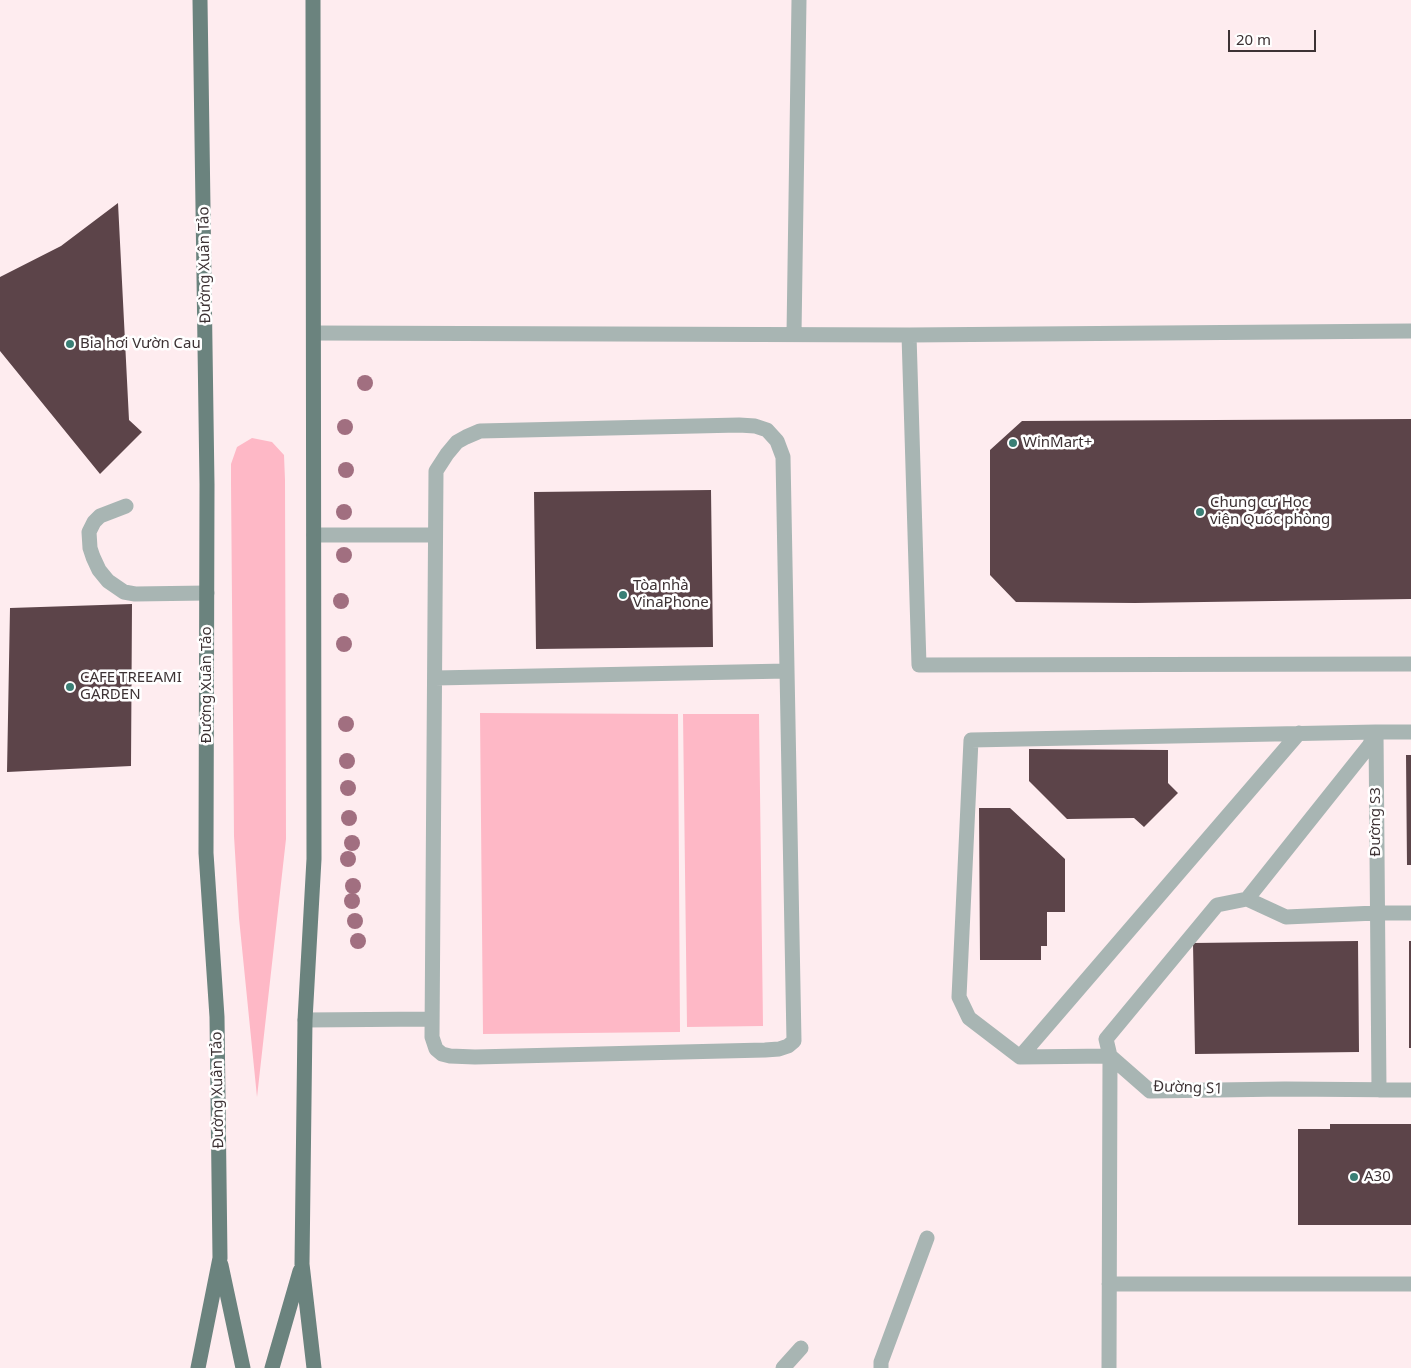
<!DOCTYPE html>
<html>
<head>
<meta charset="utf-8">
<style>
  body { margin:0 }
  #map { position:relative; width:1411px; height:1368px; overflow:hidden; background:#feecef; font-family:"Noto Sans",sans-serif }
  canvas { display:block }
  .scale { position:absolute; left:1228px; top:30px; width:88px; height:22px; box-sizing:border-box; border:2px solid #3d3234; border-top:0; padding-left:6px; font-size:15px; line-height:18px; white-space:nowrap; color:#3d3234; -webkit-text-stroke:4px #fff; paint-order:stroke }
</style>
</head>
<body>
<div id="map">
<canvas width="1411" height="1368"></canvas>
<div class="scale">20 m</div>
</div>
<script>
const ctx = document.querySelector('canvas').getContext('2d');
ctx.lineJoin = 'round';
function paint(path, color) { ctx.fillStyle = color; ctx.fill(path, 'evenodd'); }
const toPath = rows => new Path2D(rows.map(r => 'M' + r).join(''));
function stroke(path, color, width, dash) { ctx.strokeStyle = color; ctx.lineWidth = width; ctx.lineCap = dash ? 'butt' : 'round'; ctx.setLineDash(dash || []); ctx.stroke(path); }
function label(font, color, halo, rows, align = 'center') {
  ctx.font = font + ' "Noto Sans",sans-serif'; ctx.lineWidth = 5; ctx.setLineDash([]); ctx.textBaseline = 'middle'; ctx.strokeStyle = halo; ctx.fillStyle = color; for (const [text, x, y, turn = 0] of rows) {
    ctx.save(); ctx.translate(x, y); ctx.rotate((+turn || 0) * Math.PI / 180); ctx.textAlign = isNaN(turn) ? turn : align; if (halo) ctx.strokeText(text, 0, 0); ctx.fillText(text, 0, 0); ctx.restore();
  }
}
paint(toPath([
  [252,438,272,442,284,455,285,480,286,839,257,1097,239,918,234,836,231,483,231,464,237,447],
  [480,713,678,714,680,1032,483,1034],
  [683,714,759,714,763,1026,687,1027]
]), '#feb8c6');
paint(toPath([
  [118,203,129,420,142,432,100,474,0,351,0,277,61,246],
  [1411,419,1411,599,1135,603,1016,602,990,575,990,450,1022,421],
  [711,490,713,647,536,649,534,492],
  [132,604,131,766,7,772,10,608],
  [1029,749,1168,750,1168,783,1178,793,1144,827,1134,818,1067,819,1029,781],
  [1406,755,1411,755,1411,865,1407,865],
  [979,808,1010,808,1065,859,1065,912,1047,912,1047,946,1041,946,1041,960,980,960],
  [1358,941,1359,1052,1195,1054,1193,943],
  [1409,941,1411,941,1411,1048,1409,1048],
  [1330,1124,1411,1124,1411,1225,1298,1225,1298,1129,1330,1129]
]), '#5c4449');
stroke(toPath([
  [314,333,909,335,1411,331],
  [794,334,799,0],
  [909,335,919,665,1411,664],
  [739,425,755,426,767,430,777,441,783,457,794,1041,788,1046,779,1049,765,1050,475,1057,450,1056,442,1054,436,1049,432,1037,436,471,447,454,457,442,466,437,480,431,739,425],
  [126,506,100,516,94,522,89,532,90,548,93,557,99,570,108,581,124,592,135,594,207,593],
  [314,535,435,535],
  [435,678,787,671],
  [1411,732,1376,732,1369,746,1247,899,1286,917,1376,913,1411,913],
  [1247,899,1217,905,1106,1039,1110,1056,1150,1091,1285,1089,1411,1090],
  [305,1020,432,1019],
  [1020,1057,1299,733],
  [1109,1284,1411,1284],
  [783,1368,801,1348],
  [881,1368,881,1362,927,1238],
  [1109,1368,1110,1056,1020,1057,969,1018,959,997,971,740,1376,732,1379,1090]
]), '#a8b5b3', 15);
stroke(toPath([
  [313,0,314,859,305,1020,302,1264,314,1368],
  [221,1265,243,1368],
  [198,1368,220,1258,217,1017,206,853,207,484,200,0],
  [272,1368,300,1271]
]), '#6b837e', 15);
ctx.fillStyle = '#a16f80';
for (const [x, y] of [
  [365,383],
  [345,427],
  [346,470],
  [344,512],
  [344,555],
  [341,601],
  [344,644],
  [346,724],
  [347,761],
  [348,788],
  [349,818],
  [352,843],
  [348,859],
  [353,886],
  [352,901],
  [355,921],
  [358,941]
]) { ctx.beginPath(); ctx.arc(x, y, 8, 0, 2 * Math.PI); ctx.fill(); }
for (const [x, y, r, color] of [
  [70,344,5,"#3a7f75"],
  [1013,443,5,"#3a7f75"],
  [1200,512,5,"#3a7f75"],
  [623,595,5,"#3a7f75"],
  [70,687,5,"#3a7f75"],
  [1354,1177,5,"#3a7f75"]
]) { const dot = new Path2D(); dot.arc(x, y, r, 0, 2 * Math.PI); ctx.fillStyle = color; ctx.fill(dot); stroke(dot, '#fff', 2); }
label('15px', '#3d3234', '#fff', [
  ["Đường Xuân Tảo",205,265,-91],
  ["Đường Xuân Tảo",207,685,-90],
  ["Đường S3",1376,822,-90],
  ["Đường S1",1188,1088,2],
  ["Đường Xuân Tảo",218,1090,-91]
]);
label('15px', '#3d3234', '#fff', [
  ["Bia hơi Vườn Cau",80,344],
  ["WinMart+",1023,443],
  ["Chung cư Học",1210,503],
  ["viện Quốc phòng",1210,520],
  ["Tòa nhà",633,586],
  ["VinaPhone",633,603],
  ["CAFE TREEAMI",80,678],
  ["GARDEN",80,695],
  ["A30",1364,1177]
], 'left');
</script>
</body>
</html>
